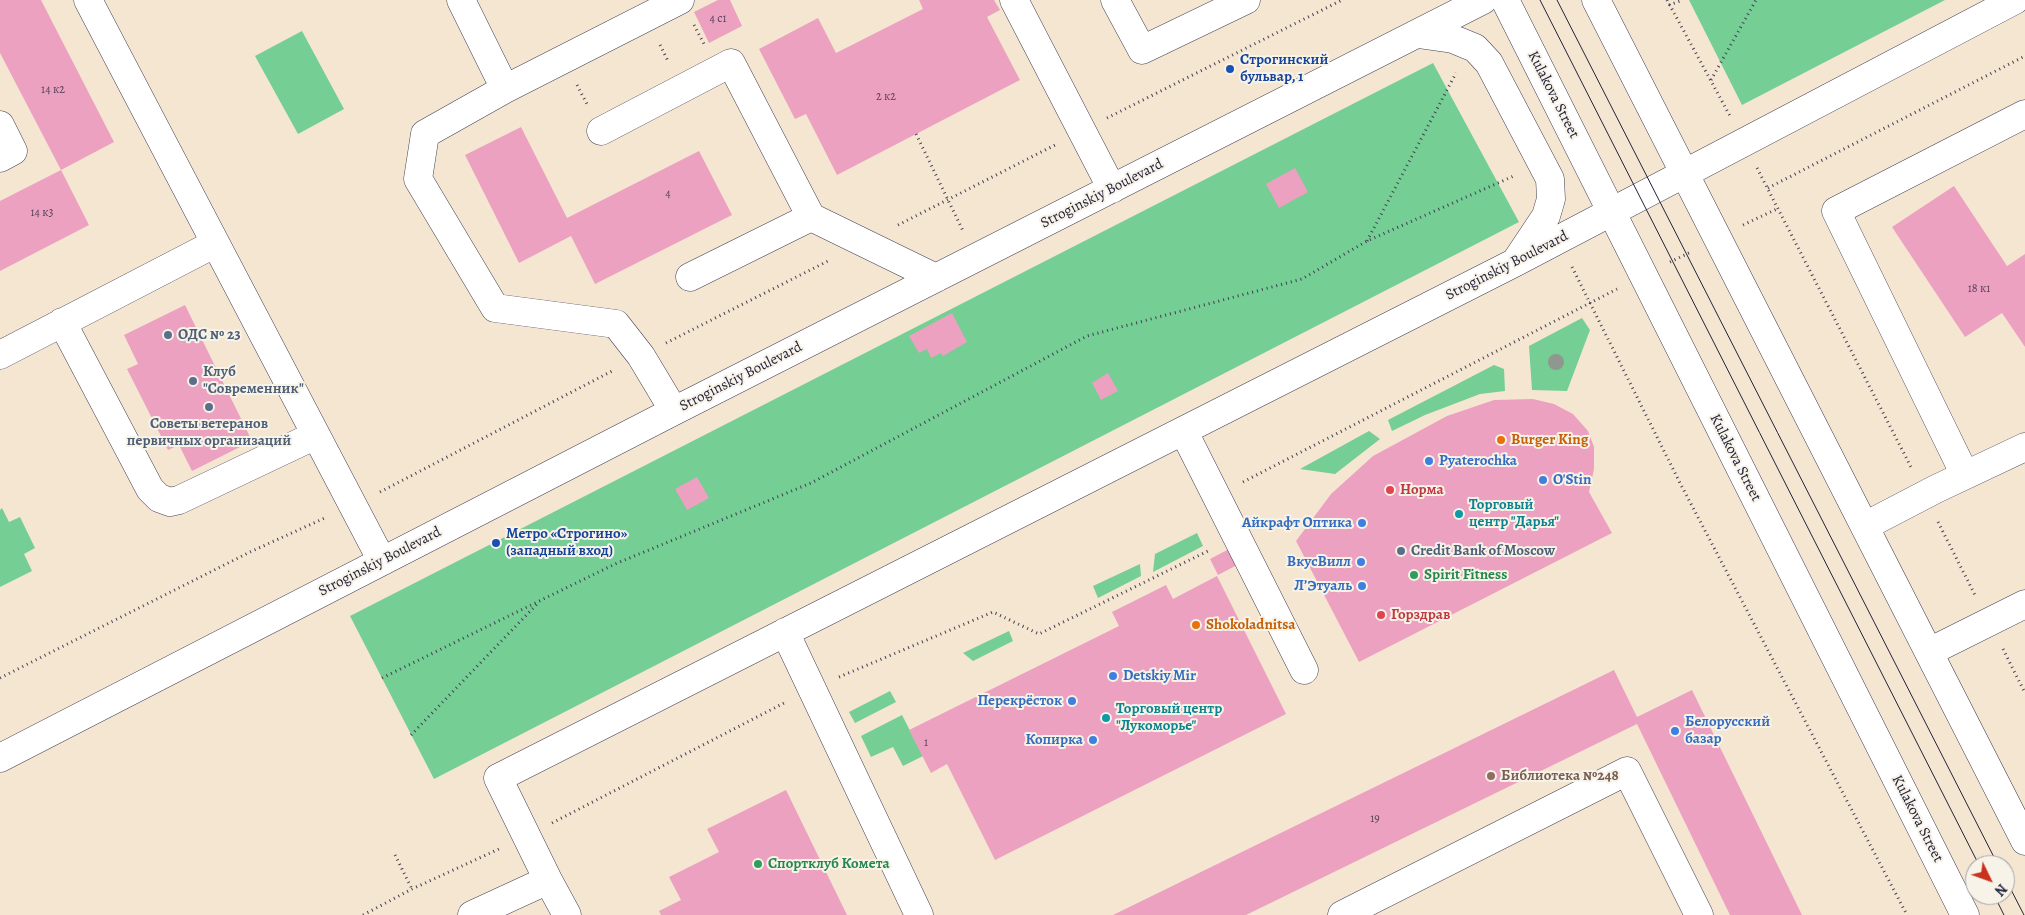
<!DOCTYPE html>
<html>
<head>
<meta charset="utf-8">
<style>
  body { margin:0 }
  #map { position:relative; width:2025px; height:915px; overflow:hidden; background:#f5e6d2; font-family:Alegreya,serif }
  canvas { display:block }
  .north { position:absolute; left:1965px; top:855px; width:50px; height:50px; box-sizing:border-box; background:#f7f3e8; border:1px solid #a29fa3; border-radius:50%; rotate:132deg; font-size:14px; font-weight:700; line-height:20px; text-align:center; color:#22223b }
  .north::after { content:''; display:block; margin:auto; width:18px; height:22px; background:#c8321e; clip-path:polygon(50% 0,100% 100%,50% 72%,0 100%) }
</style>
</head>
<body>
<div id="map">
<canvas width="2025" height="915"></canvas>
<div class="north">N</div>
</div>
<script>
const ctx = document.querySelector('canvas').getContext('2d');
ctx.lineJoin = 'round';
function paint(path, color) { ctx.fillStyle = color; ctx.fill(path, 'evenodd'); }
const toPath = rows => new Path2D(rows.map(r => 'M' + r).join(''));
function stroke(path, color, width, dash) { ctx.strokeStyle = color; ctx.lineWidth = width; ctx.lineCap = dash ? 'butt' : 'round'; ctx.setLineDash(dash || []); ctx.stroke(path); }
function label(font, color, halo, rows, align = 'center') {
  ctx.font = font + ' Alegreya,serif'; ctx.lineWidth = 4; ctx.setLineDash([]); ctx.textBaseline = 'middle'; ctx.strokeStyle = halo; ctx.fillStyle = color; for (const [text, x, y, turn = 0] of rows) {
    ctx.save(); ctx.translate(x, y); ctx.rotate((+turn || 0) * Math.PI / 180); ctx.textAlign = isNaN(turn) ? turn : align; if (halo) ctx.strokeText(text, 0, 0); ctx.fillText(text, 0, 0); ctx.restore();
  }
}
paint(toPath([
  [1689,0,1945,0,1742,105],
  [302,31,344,109,298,134,255,56],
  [1433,63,1519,222,434,779,350,616],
  [1582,318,1590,330,1567,391,1532,390,1529,346],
  [1494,365,1504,369,1505,391,1480,394,1425,415,1392,431,1388,420],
  [1369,431,1380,439,1335,474,1300,469],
  [2,508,9,522,20,517,35,548,24,554,32,571,0,587,0,510],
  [1197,533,1203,546,1153,572,1155,554],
  [1140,564,1141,576,1098,598,1093,586],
  [1009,631,1013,641,973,661,963,653],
  [890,691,896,702,855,723,849,712],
  [902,715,923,756,903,766,893,747,871,757,861,736]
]), '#75ce94');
paint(toPath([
  [0,0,41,0,114,142,61,170,0,53],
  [718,0,730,0,742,26,709,43,694,12],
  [919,0,994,0,1000,10,987,17,1020,80,837,175,806,114,795,119,759,49,818,18,836,53,923,9],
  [521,127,567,218,699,151,732,215,595,284,571,236,519,263,465,155],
  [1295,168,1308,192,1279,208,1266,184],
  [61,170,89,225,0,271,0,201],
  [1954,186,2007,266,2025,254,2025,347,2002,313,1965,337,1892,227],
  [185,305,252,441,192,471,179,445,168,450,127,369,138,364,124,335],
  [952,313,967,342,943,356,941,353,931,358,927,349,919,353,909,336],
  [1108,373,1118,391,1101,400,1092,383],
  [1533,399,1554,404,1573,414,1588,431,1594,447,1594,469,1589,492,1612,533,1359,662,1296,541,1331,494,1373,456,1447,416,1494,400],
  [697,477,709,498,687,510,675,489],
  [1231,548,1239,564,1218,575,1210,559],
  [1217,576,1286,714,995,860,947,764,931,773,909,730,1119,626,1112,612,1166,585,1173,599],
  [1614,670,1637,717,1692,690,1802,915,1730,915,1637,724,1246,915,1113,915],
  [786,790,847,915,661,915,659,911,681,900,669,877,719,852,707,829]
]), '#eda1c1');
const minor = toPath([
  [88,0,382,561],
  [461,0,505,89,425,134,418,179,495,308,616,324,641,356,674,411],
  [1014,0,1112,189],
  [1115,0,1142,50,1246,0],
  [1418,34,1453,39,1475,48,1489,63,1550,179,1551,199,1546,216,1516,261],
  [505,89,680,0],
  [0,125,13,151,0,158],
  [601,131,731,63,811,217],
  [690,277,811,217,936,278],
  [62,322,150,489,159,498,170,502,179,500,316,435],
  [0,355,214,244],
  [1184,432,1304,670],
  [1965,475,1836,211,2025,114],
  [1865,526,1936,489,2025,447],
  [785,632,919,915],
  [1929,652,2025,604],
  [0,758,674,411,1483,0],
  [472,915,548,880],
  [567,915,548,880,498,778,1514,263,2015,0],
  [1342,915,1627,771,1699,915]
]);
const major = toPath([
  [1505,0,1965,915],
  [1596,0,2025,841]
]);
stroke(minor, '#423f52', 29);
stroke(major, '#423f52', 29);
stroke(toPath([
  [1667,0,1730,116],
  [1669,5,1683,0],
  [694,25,704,44],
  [660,45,668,61],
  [1711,80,1756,0],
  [577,85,588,106],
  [1107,118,1342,0],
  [916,134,963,231],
  [1757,168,1912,469],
  [1768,188,2025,56],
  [898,225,1055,145],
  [1743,225,1779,208],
  [1367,241,1456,73],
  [1670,262,1691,252],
  [1572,267,1680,483,1907,915],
  [666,343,830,260],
  [1243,482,1617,289],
  [380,492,614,370],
  [1938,522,1976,597],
  [2003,649,2025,693],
  [839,677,993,612,1039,634,1210,550],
  [0,678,250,552,327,517],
  [382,678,615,564,811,483,1087,336,1302,279,1367,241,1516,175],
  [411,735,538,603],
  [552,823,786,702],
  [395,855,412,889],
  [363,915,412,889,499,849]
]), '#423f52', 3, [1, 4]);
stroke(minor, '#fff', 28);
stroke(major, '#fff', 28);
stroke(toPath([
  [1540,0,1979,865],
  [1557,0,1998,865],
  [2005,878,2024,915],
  [1994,895,2004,915]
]), '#22223b', 1);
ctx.fillStyle = '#8f978e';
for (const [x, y] of [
  [1556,362]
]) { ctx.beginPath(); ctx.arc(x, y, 8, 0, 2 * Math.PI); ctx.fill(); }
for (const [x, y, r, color] of [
  [1230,69,5,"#1a4fb4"],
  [168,335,5,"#5c6f8a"],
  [193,381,5,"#5c6f8a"],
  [209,407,5,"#5c6f8a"],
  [1501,440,5,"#e8710a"],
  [1429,461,5,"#3f7fe0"],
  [1543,480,5,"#3f7fe0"],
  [1390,490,5,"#e0444e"],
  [1459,514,5,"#0f9aa8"],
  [1362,523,5,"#3f7fe0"],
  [496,543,5,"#1a4fb4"],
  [1401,551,5,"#5c6f8a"],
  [1361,562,5,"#3f7fe0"],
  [1414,575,5,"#2e9e5b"],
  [1362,586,5,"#3f7fe0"],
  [1381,615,5,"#e0444e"],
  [1196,625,5,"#e8710a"],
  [1113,676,5,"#3f7fe0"],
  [1072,701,5,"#3f7fe0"],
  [1106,718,5,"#0f9aa8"],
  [1675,731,5,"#3f7fe0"],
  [1093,740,5,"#3f7fe0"],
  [1491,776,5,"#8d6e63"],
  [758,864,5,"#2e9e5b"]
]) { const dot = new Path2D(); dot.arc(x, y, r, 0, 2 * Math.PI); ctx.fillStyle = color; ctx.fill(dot); stroke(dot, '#f7f3e8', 2); }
label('12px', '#55425c', null, [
  ["4 с1",718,19],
  ["14 к2",53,90],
  ["2 к2",886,97],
  ["4",668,194],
  ["14 к3",42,213],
  ["18 к1",1979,289],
  ["1",926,743],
  ["19",1375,819]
]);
label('bold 15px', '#164399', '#f7f3e8', [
  ["Строгинский",1240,60],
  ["бульвар, 1",1240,77],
  ["Метро «Строгино»",506,534],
  ["(западный вход)",506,551]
], 'left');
label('15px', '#22223b', '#f7f3e8', [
  ["Kulakova Street",1553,95,63],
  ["Stroginskiy Boulevard",1102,194,-27],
  ["Stroginskiy Boulevard",1507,266,-27],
  ["Stroginskiy Boulevard",741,377,-27],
  ["Kulakova Street",1735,458,63],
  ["Stroginskiy Boulevard",380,562,-27],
  ["Kulakova Street",1917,819,63]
]);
label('bold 15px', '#4e5e75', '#f7f3e8', [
  ["ОДС № 23",178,335],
  ["Клуб",203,372],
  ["\"Современник\"",203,389],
  ["Советы ветеранов",209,424,"center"],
  ["первичных организаций",209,441,"center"],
  ["Credit Bank of Moscow",1411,551]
], 'left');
label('bold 15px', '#c56008', '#f7f3e8', [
  ["Burger King",1511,440],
  ["Shokoladnitsa",1206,625]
], 'left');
label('bold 15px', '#366cbe', '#f7f3e8', [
  ["Pyaterochka",1439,461,"left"],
  ["O'Stin",1553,480,"left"],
  ["Айкрафт Оптика",1352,523],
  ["ВкусВилл",1351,562],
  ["Л’Этуаль",1352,586],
  ["Detskiy Mir",1123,676,"left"],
  ["Перекрёсток",1062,701],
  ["Белорусский",1685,722,"left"],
  ["базар",1685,739,"left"],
  ["Копирка",1083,740]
], 'right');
label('bold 15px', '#be3a42', '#f7f3e8', [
  ["Норма",1400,490],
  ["Горздрав",1391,615]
], 'left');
label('bold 15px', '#0d838f', '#f7f3e8', [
  ["Торговый",1469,505],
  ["центр \"Дарья\"",1469,522],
  ["Торговый центр",1116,709],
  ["\"Лукоморье\"",1116,726]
], 'left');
label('bold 15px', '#27864d', '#f7f3e8', [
  ["Spirit Fitness",1424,575],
  ["Спортклуб Комета",768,864]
], 'left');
label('bold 15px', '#785e54', '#f7f3e8', [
  ["Библиотека №248",1501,776]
], 'left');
</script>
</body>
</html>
